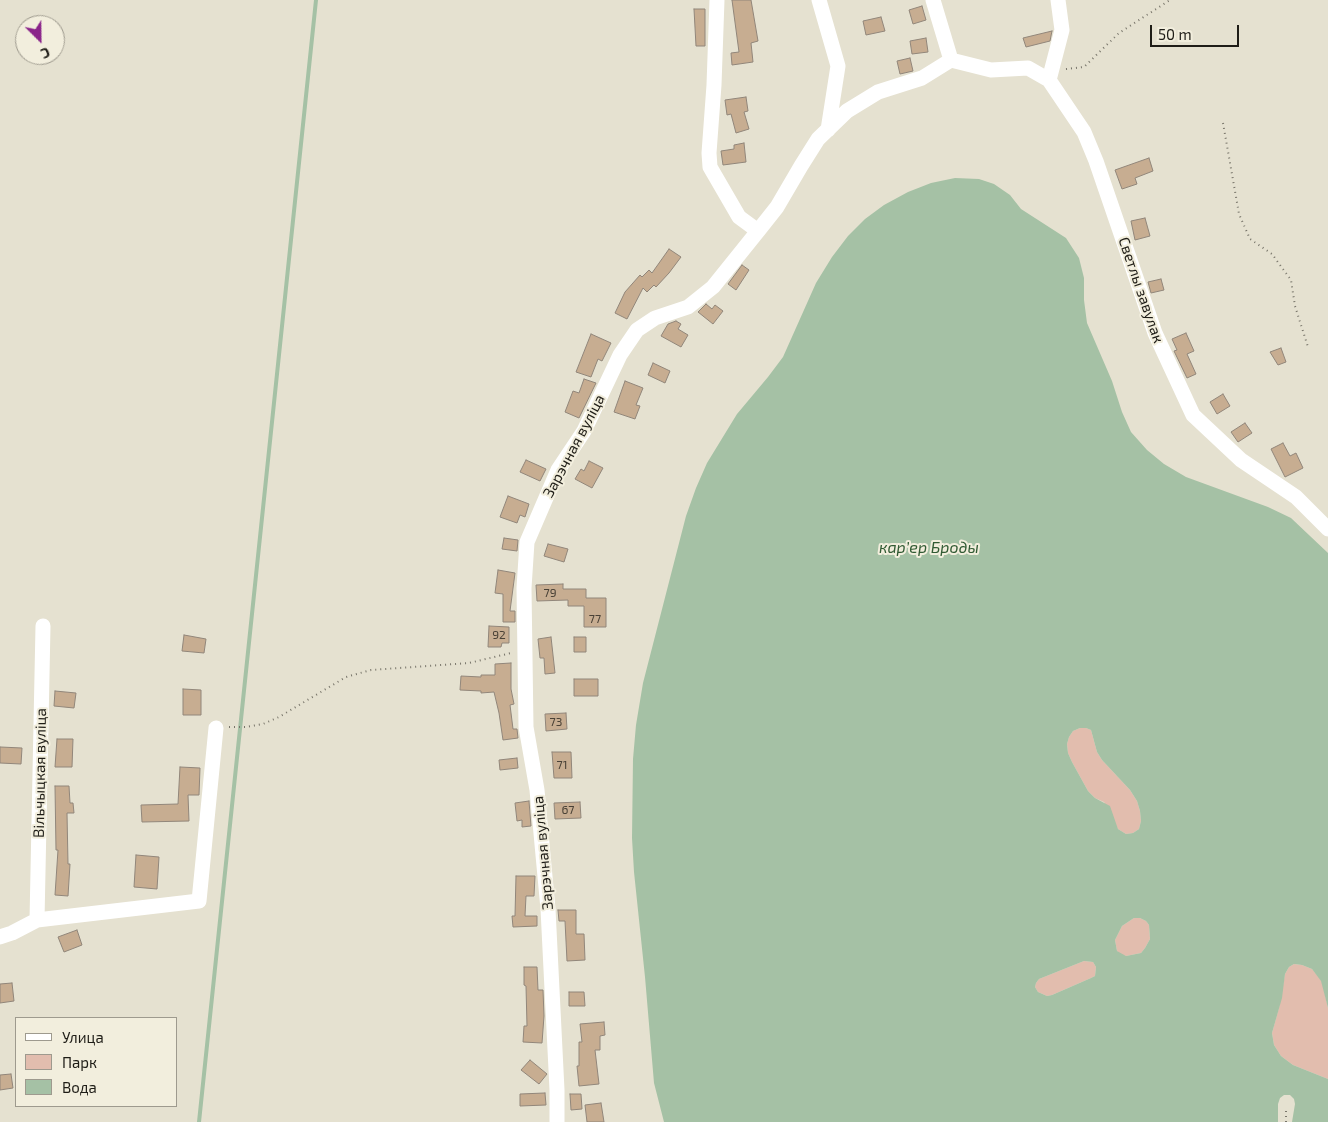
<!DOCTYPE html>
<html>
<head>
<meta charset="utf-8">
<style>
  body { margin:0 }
  #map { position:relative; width:1328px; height:1122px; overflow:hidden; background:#e5e1d0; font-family:"Exo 2",sans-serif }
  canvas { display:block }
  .legend { position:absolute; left:15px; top:1017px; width:162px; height:90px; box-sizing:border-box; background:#f2eedd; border:1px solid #9e9a8e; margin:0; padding:6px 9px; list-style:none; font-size:15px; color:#1f1d17 }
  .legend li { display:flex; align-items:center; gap:10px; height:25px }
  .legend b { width:25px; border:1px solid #9e9a8e }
  .north { position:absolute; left:15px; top:15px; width:50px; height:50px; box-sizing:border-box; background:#f2eedd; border:1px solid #9e9a8e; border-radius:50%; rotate:157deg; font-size:14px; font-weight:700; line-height:20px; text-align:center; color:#1f1d17 }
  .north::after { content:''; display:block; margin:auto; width:18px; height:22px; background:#8a238a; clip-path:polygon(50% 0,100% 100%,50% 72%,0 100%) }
  .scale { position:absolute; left:1150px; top:25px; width:89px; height:22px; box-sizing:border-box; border:2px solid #1f1d17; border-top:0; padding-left:6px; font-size:15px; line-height:18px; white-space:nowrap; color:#1f1d17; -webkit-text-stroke:4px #f2eedd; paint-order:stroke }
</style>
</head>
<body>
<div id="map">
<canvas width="1328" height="1122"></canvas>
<ul class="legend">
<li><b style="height:6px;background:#fff"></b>Улица</li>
<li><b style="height:14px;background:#e2bdae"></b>Парк</li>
<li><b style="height:14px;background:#a5c1a5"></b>Вода</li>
</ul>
<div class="north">С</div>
<div class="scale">50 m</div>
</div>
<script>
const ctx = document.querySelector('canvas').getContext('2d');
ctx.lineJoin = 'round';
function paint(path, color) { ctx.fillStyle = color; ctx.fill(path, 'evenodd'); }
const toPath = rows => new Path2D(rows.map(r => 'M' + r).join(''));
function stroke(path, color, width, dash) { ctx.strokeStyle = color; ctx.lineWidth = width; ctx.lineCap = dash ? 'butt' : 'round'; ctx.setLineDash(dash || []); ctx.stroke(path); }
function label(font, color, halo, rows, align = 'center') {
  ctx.font = font + ' "Exo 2",sans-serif'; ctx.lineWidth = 4; ctx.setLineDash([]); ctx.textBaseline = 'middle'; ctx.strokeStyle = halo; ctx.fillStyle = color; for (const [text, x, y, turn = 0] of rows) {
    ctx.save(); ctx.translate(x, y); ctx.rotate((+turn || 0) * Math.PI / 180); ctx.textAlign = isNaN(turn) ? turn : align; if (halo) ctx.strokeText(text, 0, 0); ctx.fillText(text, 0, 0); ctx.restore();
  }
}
paint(toPath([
  [1080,728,1086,728,1091,730,1097,752,1102,760,1130,790,1137,801,1140,811,1141,821,1139,829,1133,833,1126,834,1118,829,1104,802,1095,798,1088,791,1072,762,1068,753,1067,744,1069,737,1073,731],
  [1134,918,1140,918,1146,921,1149,925,1150,939,1145,948,1141,953,1126,956,1121,955,1117,951,1115,940,1122,926],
  [1084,961,1093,962,1096,967,1095,976,1091,978,1052,995,1047,996,1038,992,1035,987,1036,983,1039,979],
  [1294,964,1302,965,1312,969,1322,981,1328,1008,1328,1079,1293,1065,1281,1056,1274,1045,1272,1033,1279,1008,1285,974,1289,967]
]), '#e2bdae');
paint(toPath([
  [955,178,979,179,994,184,1010,195,1021,209,1066,238,1079,258,1084,278,1084,300,1087,323,1112,381,1122,412,1131,432,1147,450,1164,464,1186,477,1268,507,1291,518,1328,553,1328,1008,1321,981,1312,969,1302,965,1294,964,1289,967,1285,974,1282,998,1272,1033,1274,1045,1281,1056,1293,1065,1328,1079,1328,1122,1292,1122,1295,1104,1294,1099,1290,1095,1284,1095,1280,1098,1278,1104,1278,1122,664,1122,654,1083,645,977,634,872,632,838,633,759,636,725,643,683,686,516,696,488,707,463,737,414,768,377,783,357,816,283,832,257,848,236,865,219,884,205,908,192,931,183],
  [1080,728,1086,728,1091,730,1097,752,1102,760,1130,790,1137,801,1140,811,1141,821,1139,829,1133,833,1126,834,1118,829,1110,806,1095,798,1088,791,1072,762,1068,753,1067,744,1069,737,1073,731],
  [1134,918,1140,918,1146,921,1149,925,1150,939,1145,948,1141,953,1126,956,1117,951,1115,940,1122,926],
  [1084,961,1093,962,1096,967,1095,976,1091,978,1052,995,1047,996,1038,992,1035,987,1036,983,1039,979]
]), '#a5c1a5');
stroke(toPath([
  [199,1122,316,0]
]), '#a5c1a5', 4);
const building = toPath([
  [732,0,751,0,758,41,751,43,753,62,732,65,731,53,739,52,732,0],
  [922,6,926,20,913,24,909,10,922,6],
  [694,9,705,9,705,46,696,46,694,9],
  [881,17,885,31,866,35,863,21,881,17],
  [1052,31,1050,41,1026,47,1023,38,1052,31],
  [926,38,928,52,912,54,910,41,926,38],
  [910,58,913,71,900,74,897,61,910,58],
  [746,97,748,111,744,112,749,129,736,133,731,114,727,115,725,100,746,97],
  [744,143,746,162,723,165,721,151,734,149,734,145,744,143],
  [1149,158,1153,171,1135,178,1137,184,1122,189,1115,170,1149,158],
  [1145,218,1150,236,1135,240,1131,221,1145,218],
  [669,249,681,257,669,273,656,287,654,285,647,292,643,288,627,319,615,313,625,292,640,275,642,277,649,270,652,273,669,249],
  [742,265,749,270,736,290,728,284,742,265],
  [1161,279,1164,290,1151,293,1148,282,1161,279],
  [706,304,712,309,715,305,723,311,713,324,698,312,706,304],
  [676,321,681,324,678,329,688,335,681,347,661,336,668,324,676,321],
  [1186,333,1194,351,1187,354,1196,374,1187,378,1174,351,1177,350,1172,339,1186,333],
  [591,334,611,343,602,361,598,359,591,377,576,372,591,334],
  [1281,348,1286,362,1278,365,1270,352,1281,348],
  [653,363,670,371,665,383,648,375,653,363],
  [584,379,596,383,579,418,565,412,573,391,579,393,584,379],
  [625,381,643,388,636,405,640,406,635,419,614,412,625,381],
  [1223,394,1230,406,1217,414,1210,402,1223,394],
  [1245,423,1252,433,1238,442,1231,432,1245,423],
  [1283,443,1290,456,1296,453,1303,468,1285,477,1271,449,1283,443],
  [526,460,546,469,540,481,520,472,526,460],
  [589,461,603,468,592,488,575,479,581,469,584,471,589,461],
  [508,496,529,504,525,517,520,515,517,523,500,517,508,496],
  [504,538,518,540,517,551,502,549,504,538],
  [548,544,568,549,564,562,544,556,548,544],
  [498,570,515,573,510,611,515,611,515,622,503,622,503,594,495,593,498,570],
  [563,584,563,589,586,589,586,598,606,598,606,627,584,627,584,606,568,606,568,600,537,601,536,585,563,584],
  [489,626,509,627,509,643,502,643,501,647,488,647,489,626],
  [184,635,206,639,204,653,182,651,184,635],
  [551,637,555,673,545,674,544,658,540,658,538,639,551,637],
  [574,637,586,637,586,652,574,652,574,637],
  [511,663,511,689,514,704,510,705,513,729,517,729,518,738,503,740,499,713,494,692,481,693,481,691,460,690,461,676,481,677,481,675,495,675,495,664,511,663],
  [574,679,598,679,598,696,574,696,574,679],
  [183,689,201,690,201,715,183,715,183,689],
  [55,691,76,693,74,708,54,706,55,691],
  [566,713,567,729,546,731,545,714,566,713],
  [57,739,73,739,72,767,55,767,57,739],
  [0,747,22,748,21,764,0,763,0,747],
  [552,752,571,752,572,778,554,778,552,752],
  [517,758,518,768,500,770,499,760,517,758],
  [180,767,200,768,199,795,188,795,189,821,142,822,141,805,178,804,180,767],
  [55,786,69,786,70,803,73,803,74,813,67,813,68,864,70,864,68,896,55,895,58,850,56,850,55,786],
  [529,801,531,826,522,827,522,820,517,821,515,803,529,801],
  [580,802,581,818,555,819,554,803,580,802],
  [136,855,159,857,157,889,134,887,136,855],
  [516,876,535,876,534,896,526,896,525,916,537,916,537,926,513,927,512,916,515,916,516,876],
  [558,910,576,910,576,934,584,934,585,960,567,961,565,921,559,921,558,910],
  [77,930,82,945,64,952,58,937,77,930],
  [524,967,537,967,538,990,543,990,544,1016,542,1043,523,1042,524,1026,527,1026,526,986,524,985,524,967],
  [12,983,14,1001,0,1003,0,984,12,983],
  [569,992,584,992,585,1006,569,1006,569,992],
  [604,1022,605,1035,600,1036,600,1050,595,1050,599,1084,579,1086,577,1066,579,1066,579,1042,582,1042,580,1024,604,1022],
  [530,1060,547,1074,539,1084,521,1070,530,1060],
  [11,1074,13,1088,0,1090,0,1075,11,1074],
  [545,1093,546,1105,520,1106,520,1094,545,1093],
  [570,1094,581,1094,582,1109,571,1110,570,1094],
  [601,1103,604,1122,587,1122,585,1105,601,1103]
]);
paint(building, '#c7ad91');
stroke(building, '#91867a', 1);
stroke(toPath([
  [1066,69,1084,67,1119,33,1170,0],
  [1223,123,1239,214,1250,239,1272,254,1291,280,1295,306,1308,347],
  [229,727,246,727,263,724,279,717,346,677,371,670,469,663,511,653],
  [1286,1122,1286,1108]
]), '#78756a', 2, [1, 4]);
stroke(toPath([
  [819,0,838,66,828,130],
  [933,0,951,60,991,70,1028,68,1049,80],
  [1058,0,1062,30,1049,80,1084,132,1096,161,1155,333,1193,415,1241,460,1296,497,1328,529],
  [758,231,777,207,801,166,818,139,847,111,878,92,922,78,951,60],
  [37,920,43,626],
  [0,937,12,933,37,920,199,901,216,728],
  [557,1122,557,1090,548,909,537,790,526,727,524,588,527,542,558,470,584,431,620,355,637,330,655,318,688,307,713,287,758,231,739,217,710,167,709,153,714,85,717,0]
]), '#fff', 15);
label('12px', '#494136', null, [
  ["79",550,593],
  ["77",595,619],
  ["92",499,635],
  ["73",556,722],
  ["71",562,765],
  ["67",568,810]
]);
label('15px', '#1f1d17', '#f2eedd', [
  ["Светлы завулак",1141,290,71],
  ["Зарэчная вуліца",574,446,-62],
  ["Вільчыцкая вуліца",40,773,-89],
  ["Зарэчная вуліца",543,853,-95]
]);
label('italic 16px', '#325b34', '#f2eedd', [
  ["карʼер Броды",929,548]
]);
</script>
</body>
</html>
